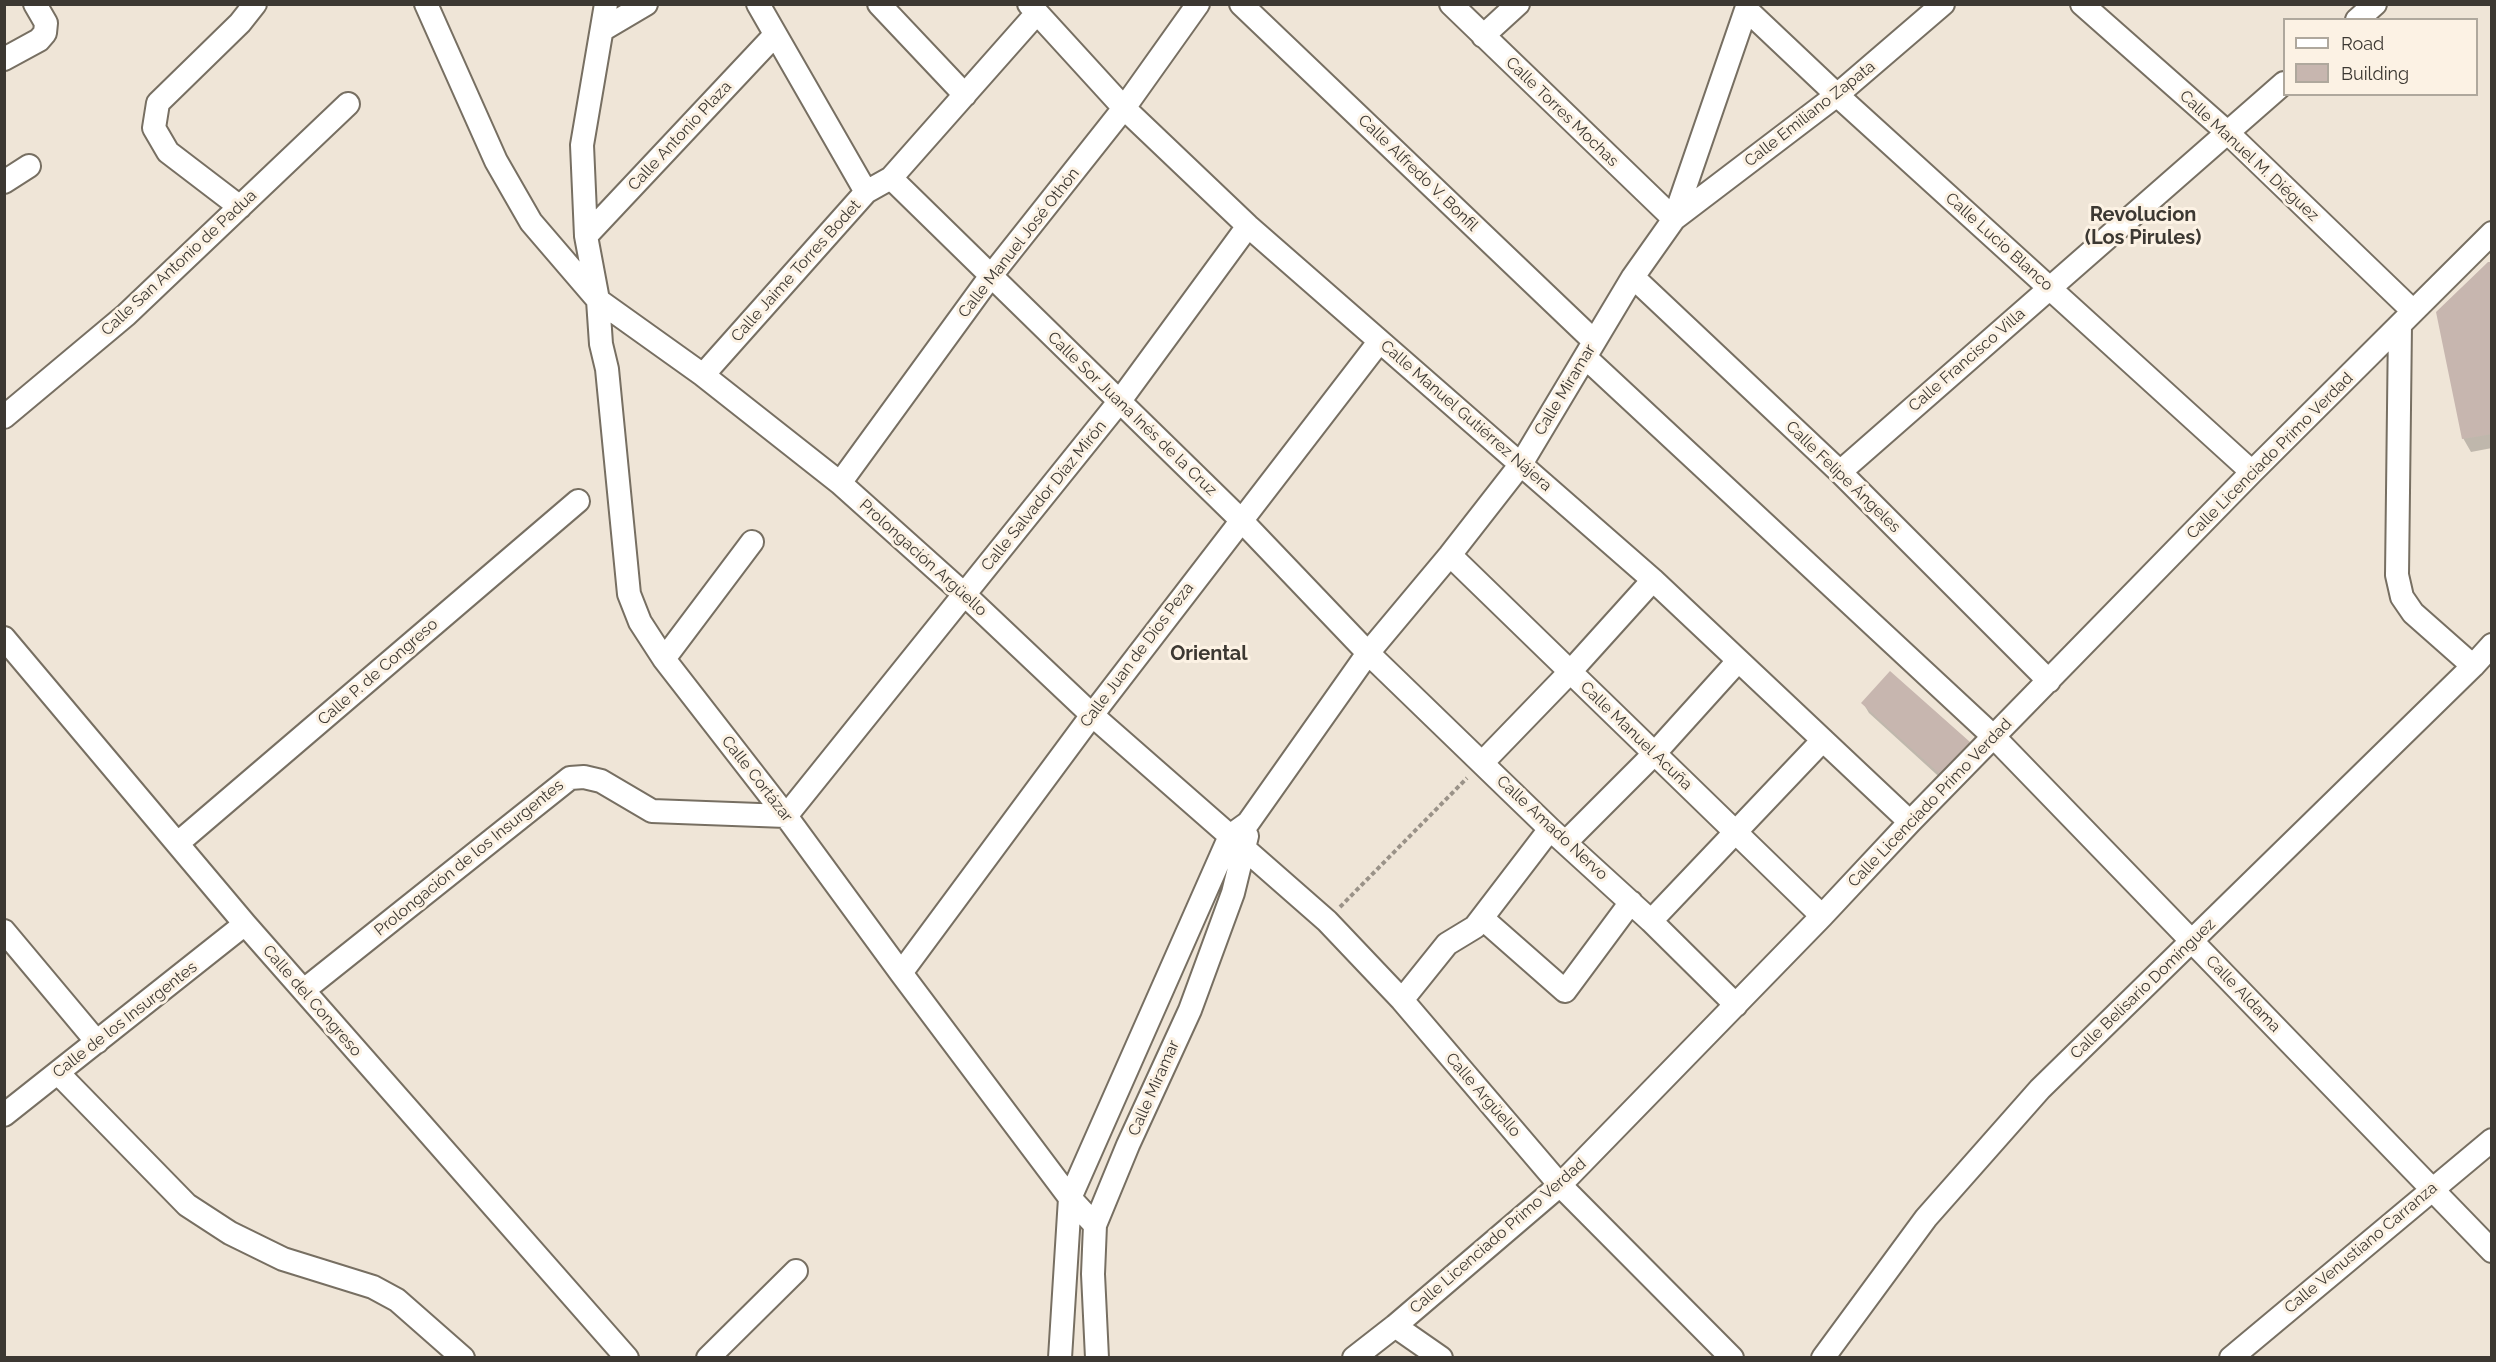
<!DOCTYPE html>
<html>
<head>
<meta charset="utf-8">
<style>
  body { margin:0 }
  #map { position:relative; width:2496px; height:1362px; overflow:hidden; background:#efe5d7; font-family:Raleway,sans-serif }
  canvas { display:block }
  .frame { position:absolute; inset:0; border:6px solid #3c3832; pointer-events:none }
  .legend { position:absolute; left:2283px; top:18px; width:195px; height:78px; box-sizing:border-box; background:#fcf2e4; border:2px solid #afa89d; margin:0; padding:8px 10px; list-style:none; font-size:18px; color:#3c3832 }
  .legend li { display:flex; align-items:center; gap:12px; height:30px }
  .legend b { width:30px; border:2px solid #afa89d }
</style>
</head>
<body>
<div id="map">
<canvas width="2496" height="1362"></canvas>
<div class="frame"></div>
<ul class="legend">
<li><b style="height:8px;background:#fff"></b>Road</li>
<li><b style="height:16px;background:#c7b6af"></b>Building</li>
</ul>
</div>
<script>
const ctx = document.querySelector('canvas').getContext('2d');
ctx.lineJoin = 'round';
function paint(path, color) { ctx.fillStyle = color; ctx.fill(path, 'evenodd'); }
const toPath = rows => new Path2D(rows.map(r => 'M' + r).join(''));
function stroke(path, color, width, dash) { ctx.strokeStyle = color; ctx.lineWidth = width; ctx.lineCap = dash ? 'butt' : 'round'; ctx.setLineDash(dash || []); ctx.stroke(path); }
function label(font, color, halo, rows, align = 'center') {
  ctx.font = font + ' Raleway,sans-serif'; ctx.lineWidth = 6; ctx.setLineDash([]); ctx.textBaseline = 'middle'; ctx.strokeStyle = halo; ctx.fillStyle = color; for (const [text, x, y, turn = 0] of rows) {
    ctx.save(); ctx.translate(x, y); ctx.rotate((+turn || 0) * Math.PI / 180); ctx.textAlign = isNaN(turn) ? turn : align; if (halo) ctx.strokeText(text, 0, 0); ctx.fillText(text, 0, 0); ctx.restore();
  }
}
paint(toPath([
  [2492,264,2492,448,2471,452,2463,438],
  [1863,703,1969,743,1975,753,1947,784,1869,713]
]), '#0003');
paint(toPath([
  [2488,262,2492,262,2492,434,2462,439,2436,312],
  [1890,671,1970,742,1941,775,1861,703]
]), '#c7b6af');
const minor = toPath([
  [426,4,496,161,531,222,598,300,703,375,840,483,965,595,1092,715,1327,921,1402,1000,1560,1185,1732,1358],
  [606,4,582,145,586,236,598,300,601,344,607,369,629,594,640,622,664,659,786,816,901,973,1070,1198,1095,1225],
  [758,4,866,192],
  [879,4,965,95],
  [1029,4,1124,108,1248,226,1653,580,1910,822],
  [1241,4,1594,341],
  [1451,4,1674,219,1837,95,1943,4],
  [2082,4,2228,133,2413,311],
  [1747,10,1837,95,2252,472],
  [2357,20,2375,4],
  [602,30,646,4],
  [1483,36,1518,4],
  [4,59,39,40,45,33,46,23,35,4],
  [891,178,1240,519,1368,653,1550,829,1651,921,1736,1005],
  [4,182,29,166],
  [240,207,168,152,154,128,158,103,240,23,255,4],
  [586,236,774,36],
  [1633,277,1840,472,2049,681],
  [2400,325,2397,575,2402,597,2413,613,2473,666],
  [1585,357,1994,737,2492,1251],
  [703,375,866,192,891,178,1037,13],
  [4,417,126,315,348,104],
  [1840,472,2284,83],
  [840,483,990,277,1124,108,1198,4],
  [1450,555,1822,916],
  [4,638,245,924,627,1358],
  [664,659,752,542],
  [1483,762,1570,672,1653,580],
  [1566,842,1654,754,1738,661],
  [178,843,578,501],
  [1482,918,1565,991,1631,902],
  [1651,921,1823,740],
  [4,931,97,1042],
  [901,973,1092,715,1379,342],
  [304,990,570,778,584,777,601,781,652,811,786,816,1119,402,1248,226],
  [1402,1000,1447,944,1475,927,1550,829],
  [58,1073,187,1205,230,1233,283,1259,373,1287,397,1300,463,1358],
  [4,1115,245,924],
  [1395,1326,1441,1358],
  [708,1358,796,1271],
  [1060,1358,1070,1198,1230,836,1248,823,1368,653,1450,555,1521,464,1633,277,1674,219,1748,4],
  [1097,1358,1093,1274,1095,1225,1128,1145,1190,1010,1233,893,1247,836],
  [1354,1358,1395,1326,1560,1185,1822,916,1910,822,2252,472,2492,233],
  [1823,1358,1926,1218,2040,1089,2473,666,2492,645],
  [2231,1358,2492,1140]
]);
stroke(minor, '#776f62', 26);
stroke(toPath([
  [1340,907,1467,778]
]), '#9a9288', 4, [4.5, 3]);
stroke(minor, '#fff', 22);
label('16px', '#3c3832', '#fcf2e4', [
  ["Calle Torres Mochas",1562,112,44],
  ["Calle Emiliano Zapata",1810,114,-38],
  ["Calle Antonio Plaza",680,136,-47],
  ["Calle Manuel M. Diéguez",2249,156,43],
  ["Calle Alfredo V. Bonfil",1418,173,44],
  ["Calle Lucio Blanco",1999,242,42],
  ["Calle Manuel José Othón",1019,243,-52],
  ["Calle San Antonio de Padua",179,263,-43],
  ["Calle Jaime Torres Bodet",796,271,-48],
  ["Calle Francisco Villa",1967,360,-41],
  ["Calle Miramar",1565,390,-59],
  ["Calle Sor Juana Inés de la Cruz",1132,414,44],
  ["Calle Manuel Gutiérrez Nájera",1466,416,41],
  ["Calle Licenciado Primo Verdad",2270,456,-45],
  ["Calle Felipe Ángeles",1843,477,44],
  ["Calle Salvador Díaz Mirón",1044,496,-51],
  ["Prolongación Argüello",923,558,42],
  ["Calle Juan de Dios Peza",1137,655,-53],
  ["Calle P. de Congreso",378,672,-41],
  ["Calle Manuel Acuña",1636,736,44],
  ["Calle Cortázar",757,779,52],
  ["Calle Licenciado Primo Verdad",1930,803,-46],
  ["Calle Amado Nervo",1552,828,43],
  ["Prolongación de los Insurgentes",469,858,-39],
  ["Calle Belisario Domínguez",2143,989,-44],
  ["Calle Aldama",2243,994,46],
  ["Calle del Congreso",312,1001,49],
  ["Calle de los Insurgentes",125,1020,-38],
  ["Calle Miramar",1154,1088,-66],
  ["Calle Argüello",1483,1095,49],
  ["Calle Licenciado Primo Verdad",1498,1236,-41],
  ["Calle Venustiano Carranza",2361,1248,-40]
]);
label('bold 20px', '#3c3832', '#fcf2e4', [
  ["Revolucion",2143,215],
  ["(Los Pirules)",2143,238],
  ["Oriental",1209,654]
]);
</script>
</body>
</html>
